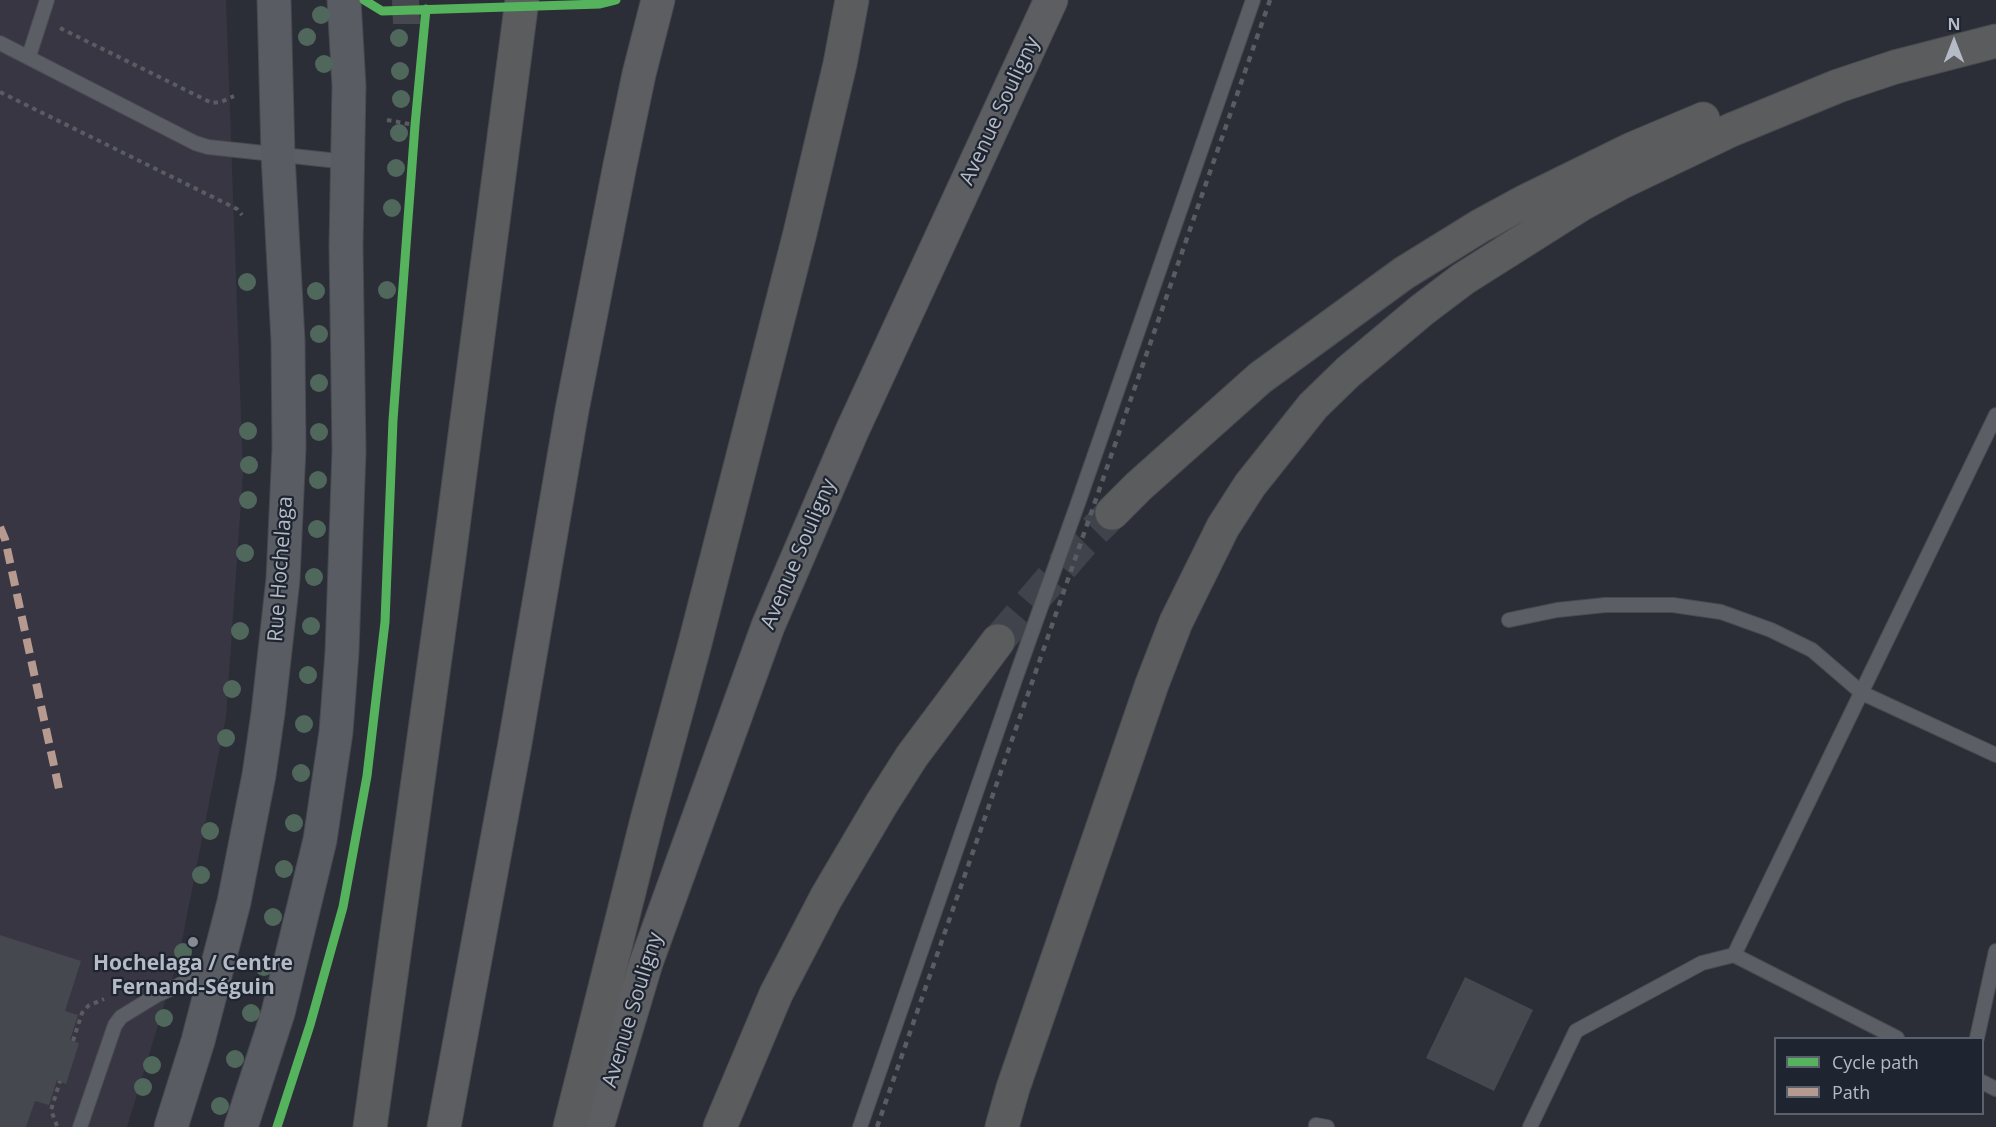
<!DOCTYPE html>
<html>
<head>
<meta charset="utf-8">
<style>
  body { margin:0 }
  #map { position:relative; width:1996px; height:1127px; overflow:hidden; background:#2b2e36; font-family:"Open Sans",sans-serif }
  canvas { display:block }
  .legend { position:absolute; left:1774px; top:1037px; width:210px; height:78px; box-sizing:border-box; background:#1f2530; border:2px solid #5b616c; margin:0; padding:8px 10px; list-style:none; font-size:18px; color:#b5bbc6 }
  .legend li { display:flex; align-items:center; gap:12px; height:30px }
  .legend b { width:30px; border:2px solid #5b616c }
  .north { position:absolute; left:1924px; top:12px; width:60px; height:60px; -webkit-text-stroke:4px #1f2530; paint-order:stroke; rotate:0deg; font-size:16px; font-weight:700; line-height:24px; text-align:center; color:#b5bbc6 }
  .north::after { content:''; display:block; margin:auto; width:21px; height:27px; background:#b5bbc6; clip-path:polygon(50% 0,100% 100%,50% 72%,0 100%) }
</style>
</head>
<body>
<div id="map">
<canvas width="1996" height="1127"></canvas>
<ul class="legend">
<li><b style="height:8px;background:#56b35d"></b>Cycle path</li>
<li><b style="height:8px;background:#b69a8f"></b>Path</li>
</ul>
<div class="north">N</div>
</div>
<script>
const ctx = document.querySelector('canvas').getContext('2d');
ctx.lineJoin = 'round';
function paint(path, color) { ctx.fillStyle = color; ctx.fill(path, 'evenodd'); }
const toPath = rows => new Path2D(rows.map(r => 'M' + r).join(''));
function stroke(path, color, width, dash) { ctx.strokeStyle = color; ctx.lineWidth = width; ctx.lineCap = dash ? 'butt' : 'round'; ctx.setLineDash(dash || []); ctx.stroke(path); }
function label(font, color, halo, rows, align = 'center') {
  ctx.font = font + ' "Open Sans",sans-serif'; ctx.lineWidth = 4.5; ctx.setLineDash([]); ctx.textBaseline = 'middle'; ctx.strokeStyle = halo; ctx.fillStyle = color; for (const [text, x, y, turn = 0] of rows) {
    ctx.save(); ctx.translate(x, y); ctx.rotate((+turn || 0) * Math.PI / 180); ctx.textAlign = isNaN(turn) ? turn : align; if (halo) ctx.strokeText(text, 0, 0); ctx.fillText(text, 0, 0); ctx.restore();
  }
}
paint(toPath([
  [0,0,226,0,243,473,226,717,179,956,127,1127,0,1127]
]), '#383642');
paint(toPath([
  [392,0,419,0,420,24,393,24],
  [0,935,81,961,65,1011,78,1015,70,1040,79,1043,66,1084,57,1080,49,1105,35,1101,26,1127,0,1127],
  [1465,977,1533,1010,1494,1091,1426,1058]
]), '#45484e');
stroke(toPath([
  [998,641,1082,543,1112,513]
]), '#40434c', 33, [33, 16]);
const service = toPath([
  [0,43,195,143,208,147,348,162],
  [29,56,47,0],
  [1078,503,1253,0],
  [1509,620,1557,610,1605,605,1673,605,1721,612,1771,630,1812,650,1862,693,1996,755],
  [1897,1038,1734,955,1996,415],
  [1977,1038,1996,951],
  [1982,1082,1996,1089],
  [80,1127,115,1025,121,1017,157,995,213,970],
  [860,1127,1018,671],
  [1316,1127,1316,1125,1327,1127],
  [1530,1127,1576,1031,1702,963,1734,955]
]);
const secondary = toPath([
  [171,1127,198,1041,234,902,259,775,268,713,283,579,289,448,288,341,278,155,274,0],
  [241,1127,278,1013,320,840,336,732,342,652,349,451,346,246,349,86,344,0]
]);
const trunk = toPath([
  [444,1127,515,743,572,410,620,165,639,74,658,0],
  [597,1127,646,963,768,626,852,431,1051,0]
]);
const motorway = toPath([
  [1112,513,1139,486,1260,378,1404,273,1480,226,1526,201,1632,149,1703,119],
  [370,1127,449,557,522,0],
  [570,1127,648,816,694,647,800,233,840,64,852,0],
  [720,1127,776,994,826,898,882,803,912,756,998,641],
  [1002,1127,1013,1088,1152,684,1176,622,1223,527,1250,485,1313,406,1348,372,1422,310,1463,279,1580,205,1622,182,1731,130,1838,86,1895,67,1996,41]
]);
stroke(service, '#494b50', 16);
stroke(secondary, '#464950', 35);
stroke(trunk, '#484b51', 35);
stroke(motorway, '#484b51', 35);
stroke(toPath([
  [60,28,212,103,221,102,234,96],
  [0,92,237,209,242,215],
  [387,120,415,125],
  [73,1041,82,1013,88,1006,104,999],
  [57,1126,51,1110,60,1081]
]), '#595d61', 4, [4.5, 4.5]);
stroke(service, '#5b5e64', 14);
stroke(secondary, '#595c63', 33);
stroke(trunk, '#5c5e62', 33);
stroke(motorway, '#5a5c5e', 33);
stroke(toPath([
  [877,1127,1270,0]
]), '#595c62', 4.5, [6, 6]);
const serviceBridge = toPath([
  [1018,671,1078,503]
]);
stroke(serviceBridge, '#494b50', 16, []);
stroke(serviceBridge, '#5b5e64', 14);
stroke(toPath([
  [0,527,5,539,59,789]
]), '#b69a8f', 8, [15, 8]);
stroke(toPath([
  [364,0,382,11,600,4,616,0],
  [277,1127,310,1025,343,907,367,776,385,622,393,420,415,125,426,9]
]), '#56b35d', 9);
ctx.fillStyle = '#50675b';
for (const [x, y] of [
  [321,15],
  [307,37],
  [399,38],
  [324,64],
  [400,71],
  [401,99],
  [399,133],
  [396,168],
  [392,208],
  [247,282],
  [387,290],
  [316,291],
  [319,334],
  [319,383],
  [248,431],
  [319,432],
  [249,465],
  [318,480],
  [248,500],
  [317,529],
  [245,553],
  [314,577],
  [311,626],
  [240,631],
  [308,675],
  [232,689],
  [304,724],
  [226,738],
  [301,773],
  [294,823],
  [210,831],
  [284,869],
  [201,875],
  [273,917],
  [183,952],
  [264,967],
  [251,1013],
  [164,1018],
  [235,1059],
  [152,1065],
  [143,1087],
  [220,1106]
]) { ctx.beginPath(); ctx.arc(x, y, 9, 0, 2 * Math.PI); ctx.fill(); }
for (const [x, y, r, color] of [
  [193,942,6,"#858a94"]
]) { const dot = new Path2D(); dot.arc(x, y, r, 0, 2 * Math.PI); ctx.fillStyle = color; ctx.fill(dot); stroke(dot, '#1f2530', 2); }
label('21px', '#b5bbc6', '#1f2530', [
  ["Avenue Souligny",1000,111,-65],
  ["Avenue Souligny",799,554,-67],
  ["Rue Hochelaga",281,569,-86],
  ["Avenue Souligny",633,1010,-73]
]);
label('bold 21px', '#b5bbc6', '#1f2530', [
  ["Hochelaga / Centre",193,964],
  ["Fernand-Séguin",193,988]
]);
</script>
</body>
</html>
